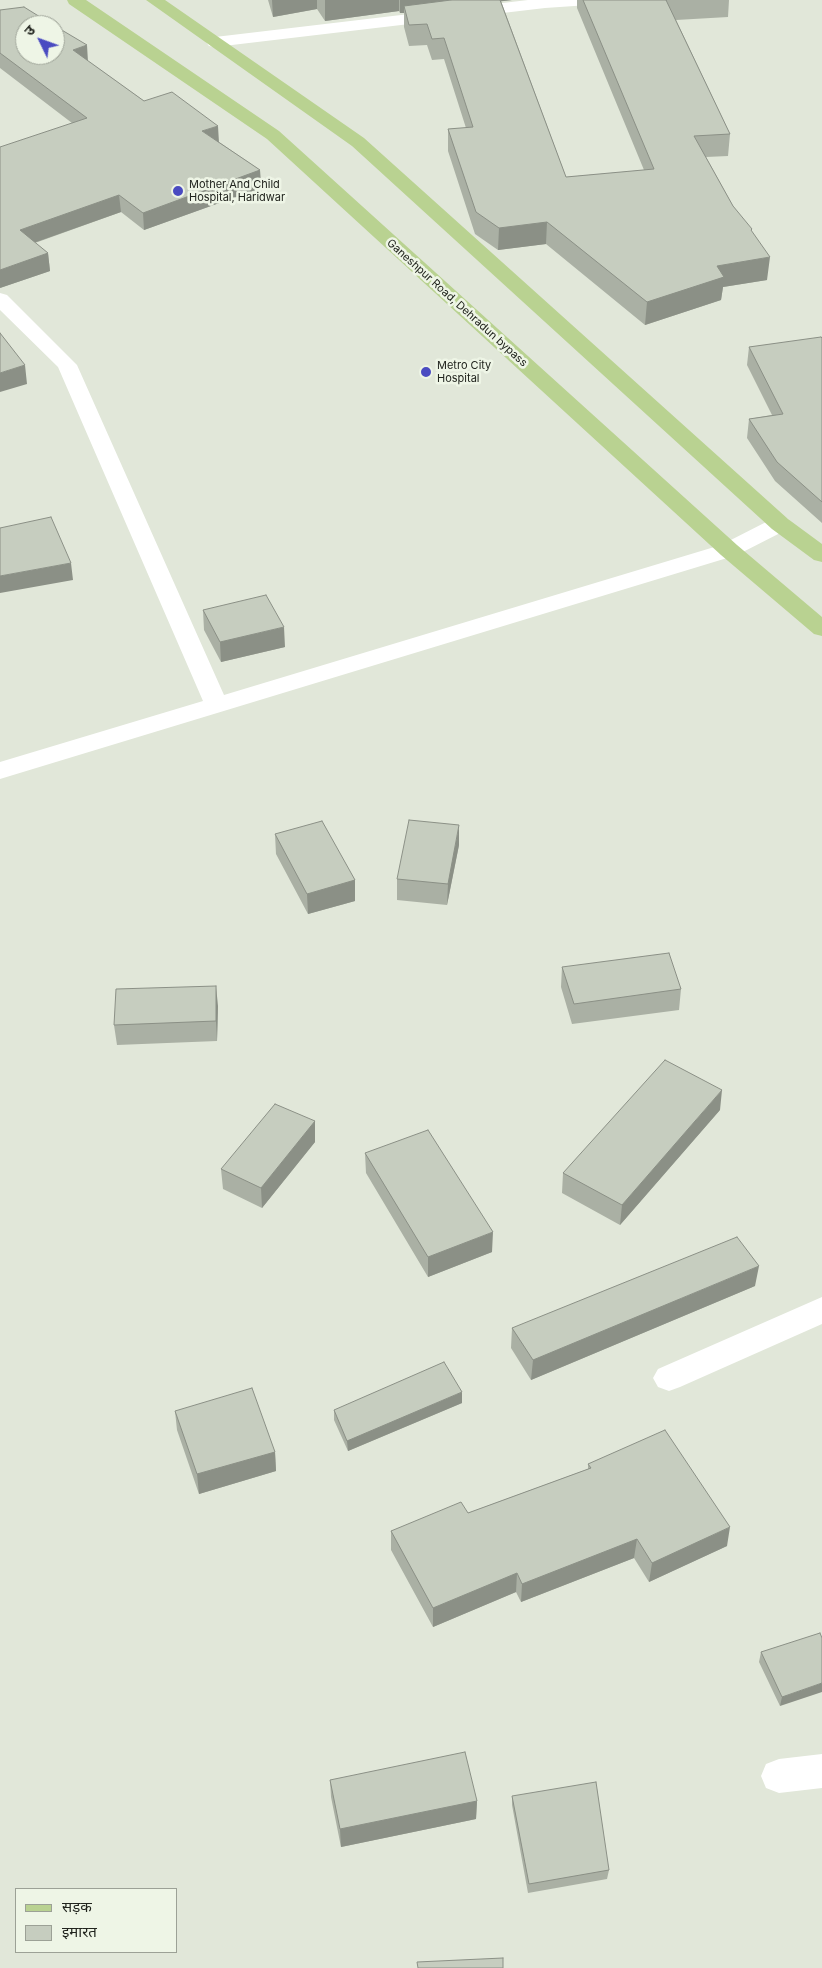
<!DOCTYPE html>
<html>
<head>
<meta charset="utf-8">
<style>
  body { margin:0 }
  #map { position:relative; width:822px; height:1968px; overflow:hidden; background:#e1e7d9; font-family:Inter,"Noto Sans Devanagari",sans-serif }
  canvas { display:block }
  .legend { position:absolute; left:15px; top:1888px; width:162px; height:65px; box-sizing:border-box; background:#eef5e6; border:1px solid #9ca196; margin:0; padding:6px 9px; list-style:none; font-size:15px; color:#21241e }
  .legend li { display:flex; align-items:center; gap:10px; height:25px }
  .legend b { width:25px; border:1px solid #9ca196 }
  .north { position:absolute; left:15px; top:15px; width:50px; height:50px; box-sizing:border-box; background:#eef5e6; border:1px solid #9ca196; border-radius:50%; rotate:312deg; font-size:14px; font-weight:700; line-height:20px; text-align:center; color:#21241e }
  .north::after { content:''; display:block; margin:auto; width:18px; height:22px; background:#4a4bc1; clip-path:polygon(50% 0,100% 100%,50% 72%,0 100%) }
</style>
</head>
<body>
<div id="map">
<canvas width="822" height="1968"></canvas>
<ul class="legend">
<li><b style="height:6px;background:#b9d291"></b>सड़क</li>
<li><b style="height:14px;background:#c6cdbf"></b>इमारत</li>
</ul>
<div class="north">उ</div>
</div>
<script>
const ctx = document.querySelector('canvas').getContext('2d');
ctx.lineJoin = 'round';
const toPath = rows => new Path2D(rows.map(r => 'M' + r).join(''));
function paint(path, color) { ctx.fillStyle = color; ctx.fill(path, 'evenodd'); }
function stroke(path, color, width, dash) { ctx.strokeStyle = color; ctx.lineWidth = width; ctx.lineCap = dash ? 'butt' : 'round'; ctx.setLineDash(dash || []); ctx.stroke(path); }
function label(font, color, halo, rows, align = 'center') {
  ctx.font = font + ' Inter,sans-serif'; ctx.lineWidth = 5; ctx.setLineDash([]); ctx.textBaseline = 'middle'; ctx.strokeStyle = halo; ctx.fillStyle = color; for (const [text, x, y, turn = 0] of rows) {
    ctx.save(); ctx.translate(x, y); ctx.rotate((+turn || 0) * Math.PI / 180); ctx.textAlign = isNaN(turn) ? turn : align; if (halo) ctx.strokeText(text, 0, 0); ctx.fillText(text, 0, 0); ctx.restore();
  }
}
paint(toPath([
  [528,0,597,0,595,4,589,5,545,8,215,47,209,46,206,42,209,38,215,37,528,0],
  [0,293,7,295,77,365,224,695,721,545,772,519,780,517,788,519,791,524,788,529,737,555,0,779,0,762,203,701,58,367,0,310,0,293],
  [822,1297,822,1324,680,1387,669,1391,658,1387,653,1378,658,1369,822,1297],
  [822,1754,822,1788,779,1793,766,1788,761,1776,766,1764,779,1759,822,1754]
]), '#fff');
paint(toPath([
  [67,0,86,0,279,131,737,545,822,617,822,636,814,634,721,555,267,139,69,4,67,0],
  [146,0,165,0,364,138,788,519,822,544,822,562,814,560,772,529,352,146,146,0]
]), '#b9d291');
paint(toPath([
  [268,0,512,0,501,1,566,177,644,170,577,8,577,0,729,0,728,17,676,20,730,134,728,156,706,157,733,206,752,232,767,280,723,287,721,300,645,325,546,244,498,250,475,234,448,151,448,129,466,128,444,59,432,60,427,45,409,46,404,27,404,13,400,13,399,11,325,21,317,9,273,17],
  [0,10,88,61,144,101,219,142,260,170,261,188,144,230,121,212,35,243,48,253,50,271,0,288,72,123,0,68],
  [822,338,822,523,775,481,747,438,749,419,772,415,747,365,749,347],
  [203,610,285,647,221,662,204,630],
  [275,834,355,880,355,901,308,914,276,854],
  [459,845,447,905,397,900,397,879],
  [562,967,681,989,679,1010,572,1024,561,987],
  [218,1006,217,1041,117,1045,114,1025],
  [720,1110,620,1225,562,1193,563,1173],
  [315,1121,315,1142,262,1208,223,1189,221,1169],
  [365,1153,492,1252,428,1277,366,1173],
  [755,1286,531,1380,511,1348,512,1328],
  [462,1403,348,1451,334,1420,334,1410],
  [175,1411,275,1452,276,1471,199,1494,177,1430],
  [588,1464,727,1546,649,1582,634,1558,521,1602,516,1592,433,1627,391,1550,391,1531,468,1513,588,1469],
  [822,1638,780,1706,759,1662,761,1652],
  [330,1780,477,1801,476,1819,341,1847,331,1797],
  [512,1796,609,1870,607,1879,528,1893,512,1805]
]), '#aab0a4');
paint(toPath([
  [272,0,317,0,317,9,273,17],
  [325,0,399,0,399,11,325,21],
  [400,0,512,0,406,13,404,6,404,13,400,13],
  [87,45,88,62,73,50],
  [218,126,219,143,202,131],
  [260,170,261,188,144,230,143,213],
  [119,195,121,212,22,247,20,230],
  [547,222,546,244,498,250,499,228],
  [48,253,50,271,0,288,0,270],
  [770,257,767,280,723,287,721,300,645,325,647,302,717,266],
  [25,365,27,384,0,392,0,373],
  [71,563,73,580,0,593,0,576],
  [284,627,285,647,221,662,220,642],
  [459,825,459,845,447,905,448,884],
  [355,880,355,901,308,914,307,894],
  [216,986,218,1006,217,1041,216,1021],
  [722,1090,720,1110,620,1225,622,1205],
  [315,1121,315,1142,262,1208,261,1188],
  [493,1232,492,1252,428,1277,428,1257],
  [759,1266,755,1286,531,1380,533,1360],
  [462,1392,462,1403,348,1451,347,1441],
  [275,1452,276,1471,199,1494,197,1474],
  [730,1527,727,1546,649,1582,652,1563],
  [637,1539,634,1558,521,1602,522,1584],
  [517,1573,516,1592,433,1627,433,1608],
  [822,1683,822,1692,780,1706,782,1697],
  [477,1801,476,1819,341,1847,340,1829]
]), '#8b9086');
const building = toPath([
  [451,0,500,0,566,177,654,169,583,0,667,0,666,0,730,134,694,136,733,206,752,229,751,230,770,257,717,266,724,277,647,302,547,222,499,228,476,212,448,129,473,127,444,38,432,39,427,24,409,25,404,6,451,0],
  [24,7,53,25,25,25,25,55,55,55,55,26,87,45,73,50,144,101,172,92,218,126,202,131,260,170,143,213,119,195,20,230,48,253,0,270,0,147,87,118,0,53,0,10,24,7],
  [0,333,25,365,0,373,0,333],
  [821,337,822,338,822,502,777,462,749,419,783,414,749,347,821,337],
  [51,517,71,563,0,576,0,528,51,517],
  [266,595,284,627,220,642,203,610,266,595],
  [409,820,459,825,448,884,397,879,409,820],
  [322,821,355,880,307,894,275,834,322,821],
  [669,953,681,989,574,1004,562,967,669,953],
  [216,986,216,1021,114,1025,116,989,216,986],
  [665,1060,722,1090,622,1205,563,1173,665,1060],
  [275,1104,315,1121,261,1188,221,1169,275,1104],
  [428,1130,493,1232,428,1257,365,1153,428,1130],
  [737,1237,759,1266,533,1360,512,1328,737,1237],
  [444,1362,462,1392,347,1441,334,1410,444,1362],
  [252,1388,275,1452,197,1474,175,1411,252,1388],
  [665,1430,730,1527,652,1563,637,1539,522,1584,517,1573,433,1608,391,1531,461,1502,468,1513,591,1468,588,1464,665,1430],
  [820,1633,822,1638,822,1683,782,1697,761,1652,820,1633],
  [465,1752,477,1801,340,1829,330,1780,465,1752],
  [596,1782,609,1870,529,1884,512,1796,596,1782],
  [503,1958,503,1968,418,1968,417,1962,503,1958]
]);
paint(building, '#c6cdbf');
stroke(building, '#8b9086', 1);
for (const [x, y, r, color] of [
  [178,191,6,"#4a4bc1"],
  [426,372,6,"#4a4bc1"]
]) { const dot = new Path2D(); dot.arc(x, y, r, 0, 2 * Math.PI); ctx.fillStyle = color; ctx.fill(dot); stroke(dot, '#eef5e6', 2); }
label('11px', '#21241e', '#eef5e6', [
  ["Mother And Child",189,185],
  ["Hospital, Haridwar",189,198],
  ["Metro City",437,366],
  ["Hospital",437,379]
], 'left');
label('11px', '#21241e', '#eef5e6', [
  ["Ganeshpur Road, Dehradun bypass",457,303,42]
]);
</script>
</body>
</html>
